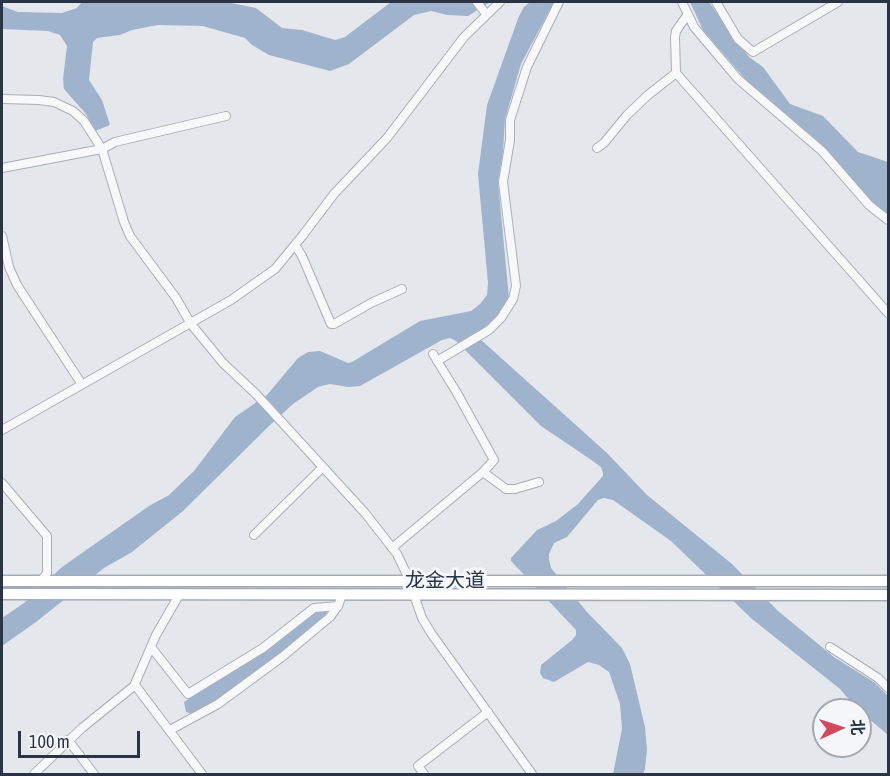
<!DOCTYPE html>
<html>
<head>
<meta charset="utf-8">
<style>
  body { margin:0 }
  #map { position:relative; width:890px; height:776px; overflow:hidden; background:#e4e7ec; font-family:"Asap Condensed","Noto Sans SC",sans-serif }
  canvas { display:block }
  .frame { position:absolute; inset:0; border:3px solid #2b3445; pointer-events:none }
  .north { position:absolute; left:812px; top:698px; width:60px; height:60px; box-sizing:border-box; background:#f4f6f9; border:2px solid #a4a8b1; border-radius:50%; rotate:87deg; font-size:16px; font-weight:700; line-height:24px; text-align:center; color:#2b3445 }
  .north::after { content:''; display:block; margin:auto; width:21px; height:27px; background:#d1495b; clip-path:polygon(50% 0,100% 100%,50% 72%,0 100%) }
  .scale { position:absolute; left:18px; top:731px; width:122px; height:27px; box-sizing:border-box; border:3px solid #2b3445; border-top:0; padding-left:8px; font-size:18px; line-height:21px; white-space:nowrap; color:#2b3445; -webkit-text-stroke:4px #f4f6f9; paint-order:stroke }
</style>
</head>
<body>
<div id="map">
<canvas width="890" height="776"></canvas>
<div class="frame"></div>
<div class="north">北</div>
<div class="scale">100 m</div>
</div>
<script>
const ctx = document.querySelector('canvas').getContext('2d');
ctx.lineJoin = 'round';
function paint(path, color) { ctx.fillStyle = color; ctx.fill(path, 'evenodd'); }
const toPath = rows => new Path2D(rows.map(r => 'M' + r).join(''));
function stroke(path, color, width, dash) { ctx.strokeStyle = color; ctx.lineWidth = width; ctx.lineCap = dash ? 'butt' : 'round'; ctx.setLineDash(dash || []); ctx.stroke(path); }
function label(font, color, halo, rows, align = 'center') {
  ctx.font = font + ' "Asap Condensed","Noto Sans SC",sans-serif'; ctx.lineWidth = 6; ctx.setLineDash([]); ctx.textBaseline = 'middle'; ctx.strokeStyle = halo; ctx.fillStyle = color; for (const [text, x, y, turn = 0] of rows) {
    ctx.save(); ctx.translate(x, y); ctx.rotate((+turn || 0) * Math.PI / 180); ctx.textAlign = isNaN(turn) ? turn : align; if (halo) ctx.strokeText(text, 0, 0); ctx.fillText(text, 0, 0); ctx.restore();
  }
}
paint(toPath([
  [82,2,231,3,256,8,282,28,302,30,335,40,345,37,391,2,490,2,468,16,447,15,431,11,414,15,349,64,330,71,269,55,252,45,245,38,203,26,158,25,132,30,120,35,97,38,93,42,89,80,102,100,110,125,95,131,86,114,64,89,63,79,67,46,60,35,48,31,2,29,2,6,18,12,62,13,77,8],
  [530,2,554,2,521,64,505,119,503,152,498,182,509,298,499,315,480,331,480,339,607,453,647,495,732,564,778,611,834,657,875,683,888,696,888,735,856,708,840,689,752,619,671,541,613,500,604,498,598,500,567,537,554,543,549,554,549,559,551,568,587,612,622,648,630,664,645,727,647,750,645,769,643,774,613,774,622,729,620,704,609,672,599,665,588,662,554,682,543,678,540,673,541,665,572,640,576,635,576,630,511,561,511,558,537,530,556,521,578,504,603,476,603,473,601,467,587,457,541,426,456,341,450,338,442,340,360,386,348,387,330,384,318,387,293,404,268,427,183,511,132,552,104,568,36,622,2,646,2,618,24,603,62,567,149,506,169,495,194,471,235,417,267,395,298,358,308,352,320,351,348,363,352,362,420,321,471,311,480,304,487,295,488,283,478,174,487,105,519,16,524,7],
  [690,2,709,2,749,57,763,67,790,104,823,116,858,152,888,162,888,216,877,209,819,142,747,81,703,30],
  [327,610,326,616,236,689,193,714,186,712,184,702,237,669,297,623,317,611]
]), '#9fb4cc');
const minor = toPath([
  [477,2,486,14],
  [682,2,694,27,738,79,822,151,869,205,888,220],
  [716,2,738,39,753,52,838,2],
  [688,14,676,31,675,37,676,73,888,313],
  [2,99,39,100,54,102,73,111,84,121,102,149,124,222,130,236,176,298,191,324,223,363,256,394,365,513,397,554,410,581],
  [597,148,604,143,627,115,648,95,676,73],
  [2,168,102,149,115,142,226,116],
  [2,236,9,267,17,285,81,383],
  [295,245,302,256,331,324,334,324,373,302,402,289],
  [437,361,489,330,501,318,513,299,516,286,503,182,510,140,510,120,527,67,559,2],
  [2,430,231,300,275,269,303,235,334,194,387,138,464,37,500,2],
  [483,472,506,489,515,489,539,482],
  [2,483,47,536,47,573,41,581],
  [254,535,323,467],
  [392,548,483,472,494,460,457,393,433,354],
  [414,595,422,618,431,633,532,774],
  [151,647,188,694,263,648,314,608,338,606],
  [830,647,878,678,888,688],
  [135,685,202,774],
  [170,730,218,704,282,657,330,617,338,606,342,595],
  [68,740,94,774],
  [34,774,82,728,134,686,156,635,179,595],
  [424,774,418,766,488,712]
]);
const major = toPath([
  [2,581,888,581],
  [2,594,888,595]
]);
stroke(minor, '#a9aeb7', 10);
stroke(major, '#a3abb8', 13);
stroke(minor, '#f7f8fa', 8);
stroke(major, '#fff', 10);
label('20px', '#2b3445', '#f4f6f9', [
  ["龙金大道",445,581]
]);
</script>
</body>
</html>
